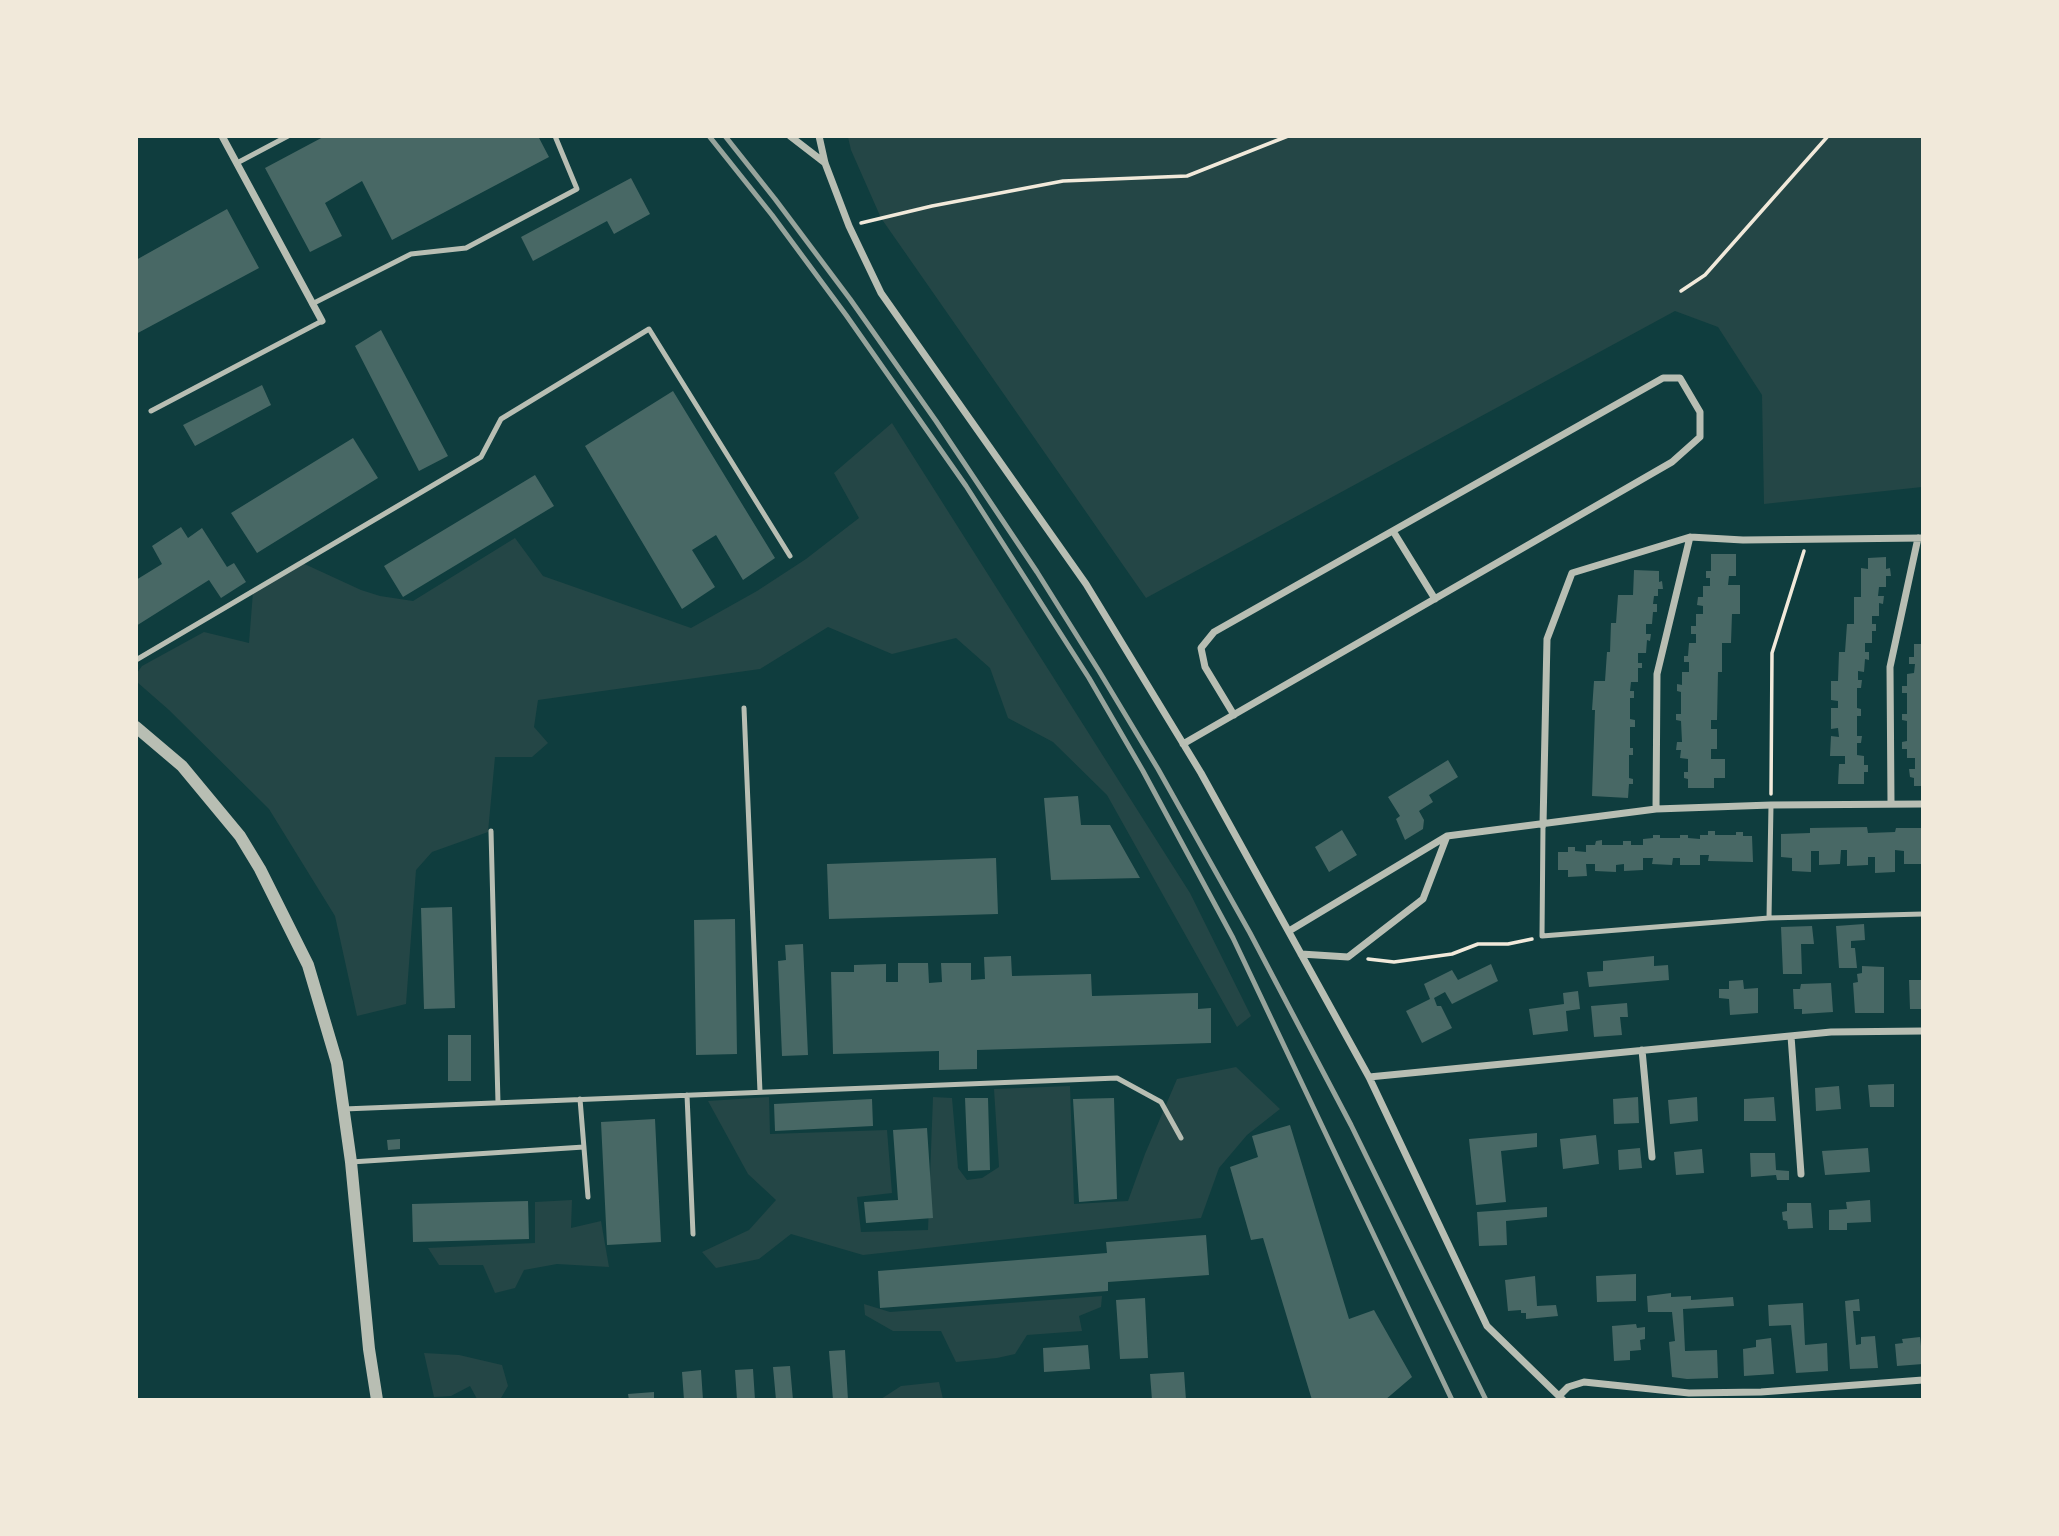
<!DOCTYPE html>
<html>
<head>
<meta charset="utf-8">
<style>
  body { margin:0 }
  #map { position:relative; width:2059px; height:1536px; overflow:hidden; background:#0f3d3e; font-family:Ubuntu,sans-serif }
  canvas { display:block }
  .frame { position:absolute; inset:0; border:138px solid #f1e9da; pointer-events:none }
</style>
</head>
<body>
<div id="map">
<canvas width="2059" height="1536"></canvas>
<div class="frame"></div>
</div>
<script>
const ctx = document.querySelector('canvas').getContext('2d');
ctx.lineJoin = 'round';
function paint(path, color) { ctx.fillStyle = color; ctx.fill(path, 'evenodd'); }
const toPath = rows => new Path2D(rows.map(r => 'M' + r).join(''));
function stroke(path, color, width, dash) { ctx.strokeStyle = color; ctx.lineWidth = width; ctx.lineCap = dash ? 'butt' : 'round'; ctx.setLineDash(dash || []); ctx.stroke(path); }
paint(toPath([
  [848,137,1922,137,1922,487,1764,504,1762,395,1718,327,1675,311,1146,598,881,218,851,150],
  [892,423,1190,893,1251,1016,1237,1027,1107,795,1053,742,1008,718,990,668,956,638,892,654,828,627,760,669,538,700,534,727,548,743,532,757,495,757,488,832,432,852,416,870,406,1004,357,1016,335,916,269,809,169,710,137,682,137,673,142,666,204,632,249,643,253,592,298,561,361,590,380,596,413,601,515,538,543,576,691,628,757,591,806,559,859,518,834,473],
  [1236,1067,1280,1109,1247,1135,1219,1168,1201,1218,863,1255,791,1234,759,1259,716,1268,702,1252,749,1230,776,1200,748,1174,708,1101,769,1097,770,1134,887,1130,892,1193,857,1197,861,1232,928,1230,933,1097,952,1098,958,1168,967,1180,982,1178,999,1167,994,1089,1070,1086,1074,1204,1128,1201,1145,1154,1177,1079],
  [572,1200,571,1228,601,1221,609,1267,557,1264,524,1270,515,1288,495,1293,483,1265,439,1265,428,1248,535,1243,535,1202],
  [1102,1296,1101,1307,1079,1316,1082,1331,1027,1335,1015,1354,997,1358,956,1362,941,1331,893,1331,865,1315,864,1304,890,1312],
  [424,1353,459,1355,502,1365,508,1386,501,1398,492,1399,477,1399,470,1386,451,1396,434,1397],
  [939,1382,943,1399,881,1399,901,1386]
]), '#244646');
paint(toPath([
  [325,136,538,136,549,157,392,240,362,181,325,203,342,236,310,252,265,168],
  [631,178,650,214,614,234,607,221,533,261,521,237],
  [227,209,259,268,136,334,136,260],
  [381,330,448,456,419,471,355,346],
  [262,385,271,405,195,446,183,425],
  [673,391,775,558,743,580,716,535,692,550,715,587,682,609,585,446],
  [353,438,378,478,257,553,231,513],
  [535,475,554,506,403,597,384,566],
  [181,527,188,538,202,528,227,567,234,563,246,582,221,598,209,580,136,626,136,580,162,564,152,546],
  [1711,554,1736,554,1736,576,1729,576,1728,585,1740,585,1740,614,1732,614,1731,643,1722,643,1722,672,1718,672,1717,720,1711,720,1711,729,1717,729,1717,749,1711,749,1711,759,1725,759,1725,778,1714,778,1714,788,1688,788,1688,779,1684,778,1684,772,1688,772,1688,759,1680,758,1681,750,1676,750,1677,742,1682,742,1681,721,1676,720,1676,714,1681,714,1681,692,1677,691,1677,684,1682,685,1682,672,1689,672,1689,662,1684,662,1684,656,1688,656,1689,643,1696,643,1696,634,1691,634,1691,626,1696,626,1696,614,1703,614,1703,606,1697,605,1698,597,1703,597,1703,586,1710,586,1710,578,1706,578,1706,571,1711,571],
  [1886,557,1886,569,1890,568,1891,576,1886,576,1886,587,1879,587,1878,596,1884,596,1883,604,1879,603,1879,616,1872,616,1872,624,1876,624,1876,631,1872,631,1872,643,1865,643,1865,652,1869,652,1869,660,1865,659,1864,672,1858,671,1858,680,1862,680,1861,688,1857,688,1857,708,1861,709,1861,716,1857,716,1857,736,1862,736,1861,743,1857,743,1857,755,1864,756,1864,765,1868,765,1868,772,1864,772,1864,784,1838,784,1839,764,1845,764,1845,756,1830,756,1831,736,1839,737,1838,728,1831,729,1831,708,1838,708,1838,701,1831,700,1831,681,1838,681,1839,652,1845,652,1847,624,1854,624,1854,597,1861,597,1861,568,1868,569,1868,558],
  [1634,570,1659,571,1659,582,1662,581,1663,589,1658,589,1658,596,1654,596,1653,604,1657,604,1657,612,1653,612,1652,624,1646,624,1646,634,1651,634,1650,641,1647,640,1646,653,1638,653,1638,663,1642,663,1642,668,1638,668,1638,682,1631,682,1630,691,1634,691,1634,698,1630,698,1630,719,1635,720,1635,727,1630,727,1630,748,1633,748,1633,755,1629,755,1629,778,1633,779,1633,784,1629,784,1628,798,1592,796,1595,710,1592,710,1594,681,1605,681,1607,652,1610,652,1611,623,1616,623,1618,595,1633,595],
  [1914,644,1923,644,1923,786,1914,786,1914,778,1910,777,1909,769,1915,769,1915,758,1907,758,1907,749,1902,749,1902,742,1907,741,1907,721,1902,720,1902,714,1907,714,1907,693,1902,693,1902,686,1907,686,1907,674,1914,673,1915,664,1909,664,1909,657,1914,657],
  [1448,760,1458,777,1429,795,1433,802,1419,811,1424,820,1423,829,1405,840,1396,819,1400,816,1388,797],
  [1078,796,1081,825,1110,825,1140,878,1051,880,1044,798],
  [1867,827,1868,833,1895,832,1896,828,1923,828,1923,864,1904,864,1904,851,1895,850,1895,872,1875,873,1875,857,1868,857,1868,865,1847,866,1847,850,1841,850,1840,864,1819,865,1819,851,1811,851,1811,872,1792,871,1792,858,1781,857,1781,834,1810,833,1810,828],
  [1342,830,1357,855,1329,872,1315,847],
  [1708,831,1715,831,1715,835,1736,835,1736,832,1743,832,1743,836,1752,836,1753,862,1708,861,1709,855,1700,855,1700,865,1680,865,1680,858,1673,858,1672,865,1652,864,1653,858,1643,858,1643,870,1624,871,1624,864,1616,865,1616,872,1595,871,1595,864,1586,864,1587,876,1568,877,1568,870,1558,870,1558,852,1568,852,1568,847,1575,847,1575,851,1586,852,1586,845,1595,845,1596,841,1602,840,1602,845,1623,845,1623,841,1631,841,1631,845,1643,845,1643,839,1653,838,1653,835,1660,835,1660,838,1680,838,1680,835,1688,835,1688,838,1700,839,1700,835,1708,835],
  [996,858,998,914,829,919,827,864],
  [452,907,455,1008,424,1009,421,908],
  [735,919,737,1054,696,1055,694,920],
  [1864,924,1865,940,1851,941,1851,948,1855,948,1857,968,1839,968,1836,926],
  [1812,926,1814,944,1801,944,1802,974,1783,974,1781,927],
  [803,944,808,1055,782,1056,778,961,786,960,785,945],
  [1011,956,1012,976,1091,974,1092,996,1198,993,1198,1009,1211,1008,1211,1043,977,1050,977,1069,939,1070,939,1051,833,1054,831,972,854,972,854,965,886,964,886,982,898,982,898,963,928,963,929,983,942,982,941,963,971,963,971,980,985,979,984,957],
  [1654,956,1654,966,1668,965,1669,980,1589,987,1587,972,1603,971,1603,961],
  [1491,964,1498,981,1452,1004,1445,992,1434,998,1437,1006,1441,1006,1452,1028,1422,1043,1406,1011,1430,999,1424,984,1452,970,1458,980],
  [1862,966,1884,967,1884,1013,1855,1013,1853,983,1858,982,1857,974,1862,973],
  [1743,980,1744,989,1758,988,1758,1013,1730,1015,1729,999,1719,998,1719,989,1729,989,1729,981],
  [1909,980,1923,980,1923,1009,1910,1009],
  [1831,983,1833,1012,1802,1014,1802,1009,1794,1009,1793,989,1800,989,1801,984],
  [1578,991,1580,1009,1566,1011,1568,1031,1533,1035,1529,1009,1564,1004,1563,993],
  [1627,1003,1628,1017,1620,1017,1622,1035,1594,1037,1591,1006],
  [448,1035,471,1035,471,1081,448,1081],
  [1894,1084,1894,1107,1870,1107,1868,1085],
  [1839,1086,1841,1109,1816,1111,1815,1088],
  [1638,1097,1639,1123,1614,1124,1613,1099],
  [1697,1097,1698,1121,1670,1124,1668,1100],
  [1774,1097,1776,1121,1744,1121,1744,1099],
  [965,1098,988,1098,990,1170,968,1171],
  [1114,1098,1117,1199,1079,1202,1073,1099],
  [872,1099,873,1126,775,1131,774,1104],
  [655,1119,661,1242,607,1245,601,1122],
  [1290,1125,1349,1319,1374,1310,1412,1377,1385,1400,1312,1400,1263,1238,1251,1240,1230,1167,1258,1157,1252,1136],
  [927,1128,933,1218,866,1223,864,1202,898,1200,893,1130],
  [1537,1133,1537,1147,1501,1151,1506,1202,1476,1205,1469,1139],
  [1596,1135,1599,1164,1563,1169,1560,1139],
  [400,1139,400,1149,388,1150,387,1140],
  [1640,1148,1642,1168,1619,1170,1618,1150],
  [1868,1148,1870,1172,1825,1175,1822,1151],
  [1702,1149,1704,1173,1676,1175,1674,1152],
  [1750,1153,1775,1153,1776,1170,1789,1171,1789,1180,1777,1180,1776,1175,1751,1177],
  [1870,1200,1871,1222,1847,1223,1847,1230,1829,1230,1829,1210,1847,1209,1846,1202],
  [528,1201,529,1239,413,1242,412,1204],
  [1787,1203,1811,1203,1813,1228,1788,1229,1787,1221,1783,1220,1782,1212,1787,1211],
  [1547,1207,1547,1217,1506,1221,1507,1245,1479,1246,1477,1212],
  [1206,1235,1209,1275,1108,1282,1108,1291,880,1308,878,1271,1107,1253,1106,1242],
  [1636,1274,1636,1301,1597,1302,1596,1276],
  [1535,1276,1537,1306,1556,1305,1558,1316,1526,1319,1526,1313,1521,1313,1521,1310,1508,1311,1505,1280],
  [1671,1293,1671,1297,1691,1296,1691,1300,1733,1297,1734,1306,1683,1309,1685,1351,1717,1350,1718,1378,1687,1379,1672,1377,1669,1342,1675,1341,1672,1312,1648,1312,1647,1296],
  [1145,1298,1148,1358,1120,1359,1116,1300],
  [1859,1299,1860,1311,1853,1311,1856,1345,1861,1344,1861,1337,1875,1336,1878,1368,1850,1369,1845,1301],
  [1803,1303,1805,1345,1827,1343,1828,1371,1796,1373,1791,1325,1769,1326,1768,1305],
  [1636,1324,1637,1328,1645,1327,1645,1339,1640,1340,1641,1350,1630,1351,1630,1360,1614,1361,1612,1326],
  [1920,1337,1923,1364,1897,1366,1895,1344,1903,1343,1902,1339],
  [1771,1338,1774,1374,1744,1376,1743,1349,1756,1347,1756,1340],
  [1088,1345,1090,1369,1044,1372,1043,1348],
  [845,1350,848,1400,833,1400,829,1351],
  [790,1366,793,1400,776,1400,773,1367],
  [753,1369,755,1400,737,1400,735,1370],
  [701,1370,703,1400,684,1400,682,1372],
  [1184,1372,1186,1400,1152,1400,1150,1374],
  [654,1392,654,1400,629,1400,628,1394]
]), '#486865');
stroke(toPath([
  [861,223,932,206,1063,181,1187,176,1288,136],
  [1681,291,1705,275,1828,136],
  [1771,794,1772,653,1804,551],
  [1368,959,1394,962,1452,954,1478,944,1508,944,1532,939]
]), '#f1e9da', 3.5);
stroke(toPath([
  [237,163,288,136],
  [312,304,411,254,466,248,577,189,555,136],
  [151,411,322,321],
  [136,660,481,457,501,419,649,329,790,556],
  [744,708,760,1092],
  [1543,825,1542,936,1769,918,1923,914],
  [491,831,498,1103],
  [1769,918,1771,805],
  [687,1095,693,1234],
  [580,1099,588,1197],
  [344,1109,1117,1078,1161,1102,1181,1138],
  [351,1162,584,1147]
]), '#b8beb3', 5);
stroke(toPath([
  [222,136,322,321],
  [790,136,825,163],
  [819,136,825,163,849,226,881,293,1086,584,1201,773,1369,1077,1487,1326,1563,1400],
  [1393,531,1435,599],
  [1183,744,1672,462,1700,437,1700,412,1680,378,1663,378,1214,632,1201,648,1205,667,1234,715],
  [1891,803,1890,667,1918,538],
  [1656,809,1657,674,1690,537],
  [1543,825,1547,639,1572,573,1690,537,1743,540,1923,538],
  [1289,931,1447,836,1656,809,1771,805,1923,804],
  [1301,954,1348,957,1423,899,1447,836],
  [1791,1036,1801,1174],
  [1642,1050,1652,1157],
  [1369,1077,1831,1032,1923,1031],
  [1559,1396,1568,1387,1584,1382,1689,1393,1761,1392,1923,1380]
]), '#b8beb3', 7);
stroke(toPath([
  [136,727,182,766,240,836,260,869,308,965,337,1063,351,1162,369,1349,377,1400]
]), '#b8beb3', 12);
stroke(toPath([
  [709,136,772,215,846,315,966,486,1089,678,1143,771,1233,938,1452,1400],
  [725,136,775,199,850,299,936,421,1037,572,1099,671,1158,769,1250,933,1351,1125,1486,1400]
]), '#97a49c', 5);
</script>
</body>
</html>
